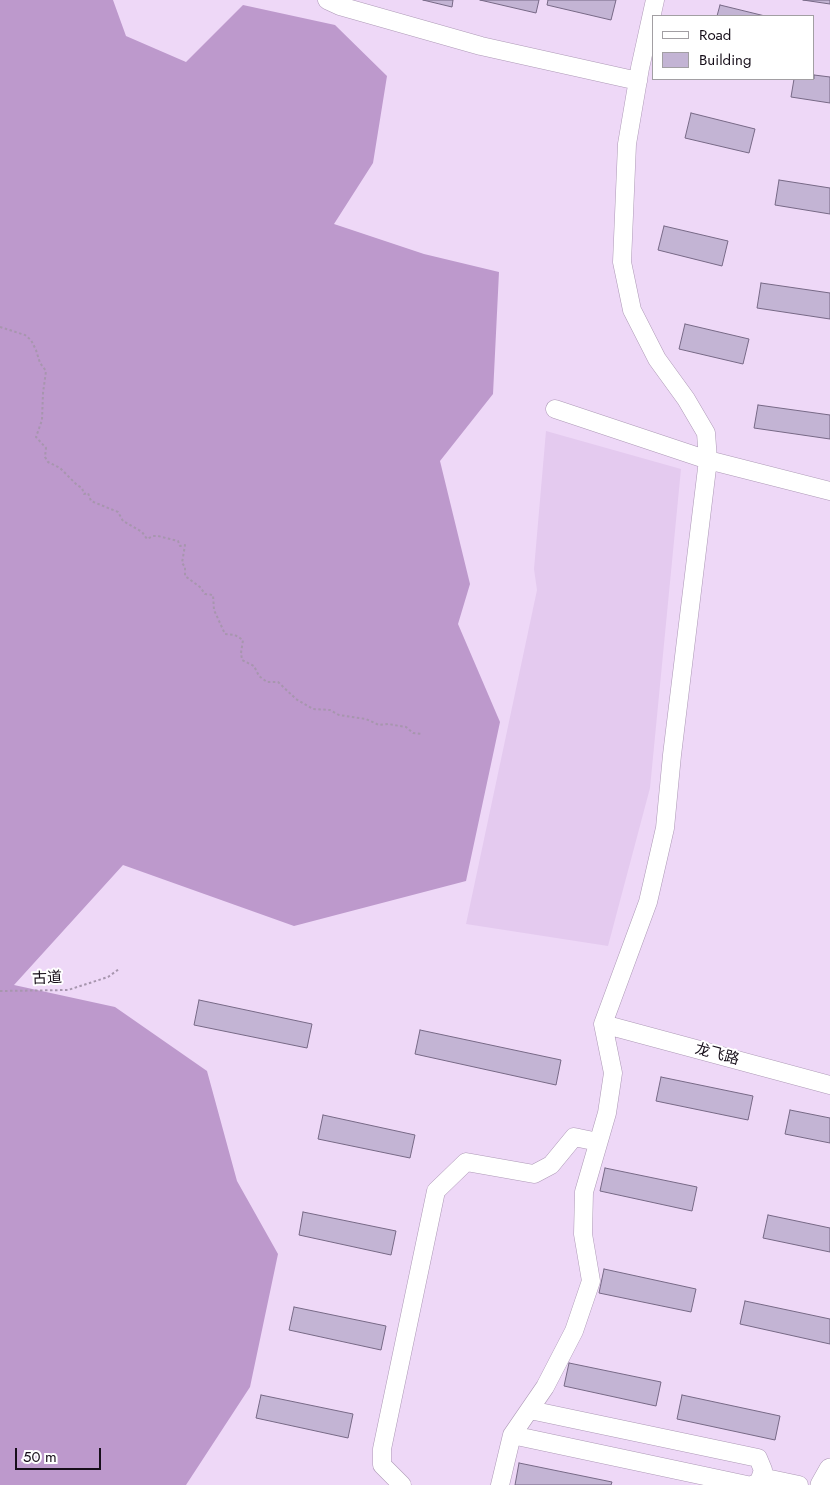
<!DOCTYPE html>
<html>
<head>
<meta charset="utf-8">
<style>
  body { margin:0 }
  #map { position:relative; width:830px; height:1485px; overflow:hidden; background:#eed8f7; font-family:Jost,sans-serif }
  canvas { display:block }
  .legend { position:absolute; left:652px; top:15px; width:162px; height:65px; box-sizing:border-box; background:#fff; border:1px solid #a29fa3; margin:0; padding:6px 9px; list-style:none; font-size:15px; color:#170f1a }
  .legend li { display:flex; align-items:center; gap:10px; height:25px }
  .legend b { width:25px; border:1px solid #a29fa3 }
  .scale { position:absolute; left:15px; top:1448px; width:86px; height:22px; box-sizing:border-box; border:2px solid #170f1a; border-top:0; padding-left:6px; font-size:15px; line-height:18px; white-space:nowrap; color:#170f1a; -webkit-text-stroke:4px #fff; paint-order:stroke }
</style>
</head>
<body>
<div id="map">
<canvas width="830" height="1485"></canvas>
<ul class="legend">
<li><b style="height:6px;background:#fff"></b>Road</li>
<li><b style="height:14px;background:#c3b4d4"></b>Building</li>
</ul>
<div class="scale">50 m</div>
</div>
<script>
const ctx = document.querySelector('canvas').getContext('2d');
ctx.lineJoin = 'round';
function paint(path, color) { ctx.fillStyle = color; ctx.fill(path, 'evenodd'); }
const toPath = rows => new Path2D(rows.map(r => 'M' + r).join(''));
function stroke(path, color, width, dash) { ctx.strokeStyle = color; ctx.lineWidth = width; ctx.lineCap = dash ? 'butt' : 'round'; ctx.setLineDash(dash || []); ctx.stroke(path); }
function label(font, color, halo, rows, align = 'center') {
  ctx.font = font + ' Jost,"Noto Sans SC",sans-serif'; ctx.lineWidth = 4; ctx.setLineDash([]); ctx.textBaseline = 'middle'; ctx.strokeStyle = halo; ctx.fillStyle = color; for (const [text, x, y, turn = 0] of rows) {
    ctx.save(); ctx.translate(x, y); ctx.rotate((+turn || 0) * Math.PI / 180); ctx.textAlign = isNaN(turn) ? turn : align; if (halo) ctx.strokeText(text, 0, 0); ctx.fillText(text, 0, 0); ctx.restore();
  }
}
paint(toPath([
  [546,431,681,469,650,788,608,946,466,924,537,590,534,569]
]), '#e4caef');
paint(toPath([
  [0,0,113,0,126,36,186,62,243,5,335,25,387,76,373,163,334,224,424,254,499,272,493,394,440,461,470,584,458,624,500,722,466,881,294,926,123,865,14,985,115,1007,207,1071,237,1181,278,1254,250,1387,186,1485,0,1485]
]), '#bd99cc');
const building = toPath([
  [423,0,453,0,452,7,423,0],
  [480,0,539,0,536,13,480,0],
  [548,0,616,0,611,20,547,5,548,0],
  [803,0,830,0,830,4,803,0],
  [720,5,765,16,717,16,720,5],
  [814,75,830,77,830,103,791,97,794,79,814,79,814,75],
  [691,113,755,129,749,153,685,138,691,113],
  [779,180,830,188,830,214,775,205,779,180],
  [664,226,728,241,722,266,658,250,664,226],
  [761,283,830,293,830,319,757,308,761,283],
  [685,324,749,339,743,364,679,349,685,324],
  [758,405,830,415,830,439,754,428,758,405],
  [199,1000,312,1024,307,1048,194,1025,199,1000],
  [420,1030,561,1060,556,1085,415,1054,420,1030],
  [661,1077,753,1096,748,1120,656,1101,661,1077],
  [790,1110,830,1118,830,1143,785,1134,790,1110],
  [323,1115,415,1135,410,1158,318,1139,323,1115],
  [605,1168,697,1187,692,1211,600,1191,605,1168],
  [303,1212,396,1231,391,1255,299,1235,303,1212],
  [768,1215,830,1228,830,1252,763,1238,768,1215],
  [604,1269,696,1289,691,1312,599,1293,604,1269],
  [745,1301,830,1319,830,1344,740,1324,745,1301],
  [294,1307,386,1326,381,1350,289,1330,294,1307],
  [569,1363,661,1382,656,1406,564,1386,569,1363],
  [261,1395,353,1414,348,1438,256,1418,261,1395],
  [682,1395,780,1416,775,1440,677,1419,682,1395],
  [519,1463,612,1482,611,1485,515,1485,519,1463]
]);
paint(building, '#c3b4d4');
stroke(building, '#776986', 1);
const minor = toPath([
  [327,0,340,6,481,46,638,81],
  [655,0,640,68,627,144,622,262,632,310,657,359,686,399,706,433,708,460,830,491],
  [603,1024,830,1085],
  [530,1410,758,1458,763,1470,759,1482,752,1485],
  [512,1435,747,1485],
  [761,1477,799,1485],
  [402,1485,382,1465,382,1449,436,1191,466,1162,534,1174,551,1165,574,1137,598,1142],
  [500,1485,512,1435,545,1387,574,1331,591,1281,583,1234,584,1192,607,1113,613,1073,603,1024,648,902,665,828,672,755,708,460,555,409]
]);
const major = toPath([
  [821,1485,830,1469]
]);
stroke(minor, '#ad99b6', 19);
stroke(major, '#ad99b6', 22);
stroke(toPath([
  [0,327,25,335,31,340,36,350,40,363,46,371,43,393,42,420,36,437,46,448,45,457,48,462,60,468,77,485,82,488,84,494,88,493,91,501,118,512,123,521,142,532,147,539,153,536,158,536,178,541,180,546,185,545,182,563,185,567,185,576,200,587,205,594,213,595,214,610,225,634,235,635,243,640,241,653,242,660,254,666,259,676,267,682,278,682,296,699,313,709,330,710,339,715,366,719,379,725,388,724,406,727,413,733,422,734],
  [0,991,68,990,108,977,119,969]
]), '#a796ae', 2, [2.5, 2.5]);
stroke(minor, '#fff', 18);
stroke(major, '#fff', 21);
label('15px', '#170f1a', '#fff', [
  ["古道",47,979,-2],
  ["龙飞路",717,1055,15]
]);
</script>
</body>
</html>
